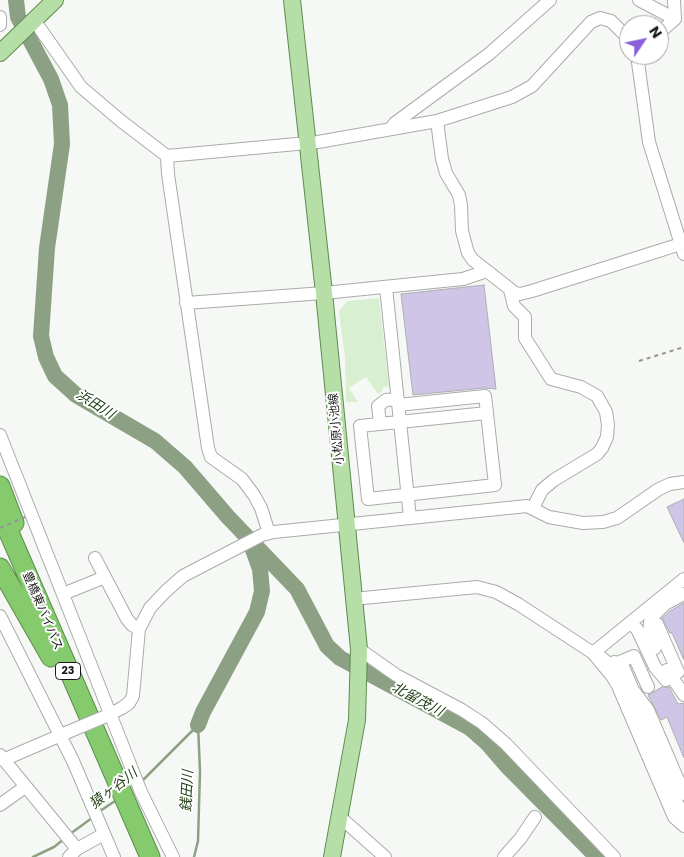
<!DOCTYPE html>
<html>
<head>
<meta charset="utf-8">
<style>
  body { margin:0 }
  #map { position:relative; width:684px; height:857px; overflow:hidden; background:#f6f8f5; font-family:Poppins,sans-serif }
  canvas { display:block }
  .north { position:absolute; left:619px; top:15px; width:50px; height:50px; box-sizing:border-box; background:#fff; border:1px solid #a2a3a2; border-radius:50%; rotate:56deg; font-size:14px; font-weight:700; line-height:20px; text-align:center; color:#171817 }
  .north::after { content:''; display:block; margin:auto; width:18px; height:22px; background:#8a60da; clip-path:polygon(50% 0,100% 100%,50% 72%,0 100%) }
</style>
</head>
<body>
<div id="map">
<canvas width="684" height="857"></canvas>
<div class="north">N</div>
</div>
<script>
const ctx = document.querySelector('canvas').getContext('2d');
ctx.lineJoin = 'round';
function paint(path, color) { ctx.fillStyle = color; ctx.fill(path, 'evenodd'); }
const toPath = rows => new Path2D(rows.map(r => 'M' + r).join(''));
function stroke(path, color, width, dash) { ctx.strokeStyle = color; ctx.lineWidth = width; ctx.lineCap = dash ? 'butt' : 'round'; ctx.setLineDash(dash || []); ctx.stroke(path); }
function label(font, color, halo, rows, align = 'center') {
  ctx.font = font + ' Poppins,"Noto Sans JP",sans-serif'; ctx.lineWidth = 4; ctx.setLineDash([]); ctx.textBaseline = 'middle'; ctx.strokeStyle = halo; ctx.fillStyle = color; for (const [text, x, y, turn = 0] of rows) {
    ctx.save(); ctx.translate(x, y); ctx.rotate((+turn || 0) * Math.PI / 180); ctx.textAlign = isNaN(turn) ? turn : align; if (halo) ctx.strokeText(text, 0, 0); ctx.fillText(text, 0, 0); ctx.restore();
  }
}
paint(toPath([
  [379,298,389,386,383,387,383,390,378,394,366,377,349,388,358,402,346,402,345,358,339,311,348,301]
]), '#d9efd1');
stroke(toPath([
  [141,782,198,725],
  [100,811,118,799],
  [70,834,92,818],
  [33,857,54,847,64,839],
  [194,857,198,841,200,771,198,725]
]), '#8ca184', 2.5);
stroke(toPath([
  [16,0,18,17,51,79,60,105,62,144,47,248,41,336,46,357,55,376,76,395,155,441,185,467,228,517,297,589,327,646,340,658,470,728,487,743,507,766,597,857],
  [198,725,203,712,257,612,262,591,260,569,251,544]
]), '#8ca184', 16);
const building = toPath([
  [484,285,496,389,484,388,413,395,401,294,484,285],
  [684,499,684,543,667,507,684,499],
  [684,603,684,660,672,633,670,633,662,618,670,611,684,603],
  [662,687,669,687,678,704,684,703,684,758,667,717,661,720,648,695,662,687]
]);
paint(building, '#cec5e7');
stroke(building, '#afaeb2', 1);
const minor = toPath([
  [639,0,675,19],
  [0,17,0,25],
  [34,20,81,87,121,121,167,156,318,142,437,121,512,97,532,86,591,22,600,18,611,21,629,39],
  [659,33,675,19,674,0],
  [637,55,649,142,684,254],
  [437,121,442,159,446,173,459,195,461,205,462,231,468,253,473,260,515,293,520,294,532,291,684,243],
  [390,129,395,123,489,54,550,0],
  [167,156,168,174,208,448,211,457,242,479,254,495,261,508,269,533],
  [386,287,410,518],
  [510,290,514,306,525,317,525,338,551,379,581,387,597,396,606,412,608,425,607,437,602,448,597,454,554,480,542,490,533,508],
  [186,303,324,293,463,279,487,271],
  [398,405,485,396,487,413,495,485,368,499,360,426,487,413],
  [380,424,378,406,386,400,398,399],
  [0,435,141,792,173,857],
  [95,558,127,619,132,625,139,629],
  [63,594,105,577],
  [353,599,477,587,496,592,518,604,593,653,684,579],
  [0,616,73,761,114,857],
  [630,623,637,629,655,667,666,680,678,672,657,624],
  [655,648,649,634,650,622,652,617,665,604,684,594],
  [359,649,396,675,462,710,482,723,506,744,614,857],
  [614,662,617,663,634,656,648,687],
  [621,662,633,690,648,710,684,794],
  [667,670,684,695],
  [104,717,122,708,129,703,133,696,139,629,150,608,166,591,183,576,262,535,274,532,527,506,549,517,583,523,603,522,617,518,659,489,670,484,684,482],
  [0,755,77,849],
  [3,760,68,732],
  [0,805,25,787],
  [684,813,678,805,626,688,609,664,602,658,593,653,612,676,618,686,674,817,684,826],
  [340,817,385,857],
  [69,857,77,849,104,834],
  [504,857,520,839,535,817]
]);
const major = toPath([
  [292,0,324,293,359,649,357,720,332,857],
  [0,53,55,0]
]);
const highway = toPath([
  [0,486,14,523],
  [0,512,150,857],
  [0,568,51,657]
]);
stroke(minor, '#aaaca9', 14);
stroke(major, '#5f8c50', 18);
stroke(highway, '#5f8c50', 21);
stroke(toPath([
  [639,361,684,347]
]), '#959694', 2, [4, 4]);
stroke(minor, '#fff', 12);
stroke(major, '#b6dfa8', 16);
stroke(highway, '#86ca6e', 19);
const minorBridge = toPath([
  [68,732,104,717]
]);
stroke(minorBridge, '#aaaca9', 14, []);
stroke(toPath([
  [0,528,25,517]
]), '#959694', 2, [4, 4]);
stroke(minorBridge, '#fff', 12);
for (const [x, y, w] of [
  [68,671,25]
]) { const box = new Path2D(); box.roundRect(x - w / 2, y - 8.5, w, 17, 4); ctx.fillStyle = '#fff'; ctx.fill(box); stroke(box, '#171817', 1); }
label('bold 11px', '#171817', null, [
  ["23",68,671]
]);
label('12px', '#171817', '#fff', [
  ["小松原小池線",337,429,-95],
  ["豊橋東バイパス",42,611,67]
]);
label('italic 14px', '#1f3d13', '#fff', [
  ["浜田川",95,405,32],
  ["北留茂川",417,700,28],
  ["猿ヶ谷川",114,789,-38],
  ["銭田川",188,791,-87]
]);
</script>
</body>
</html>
